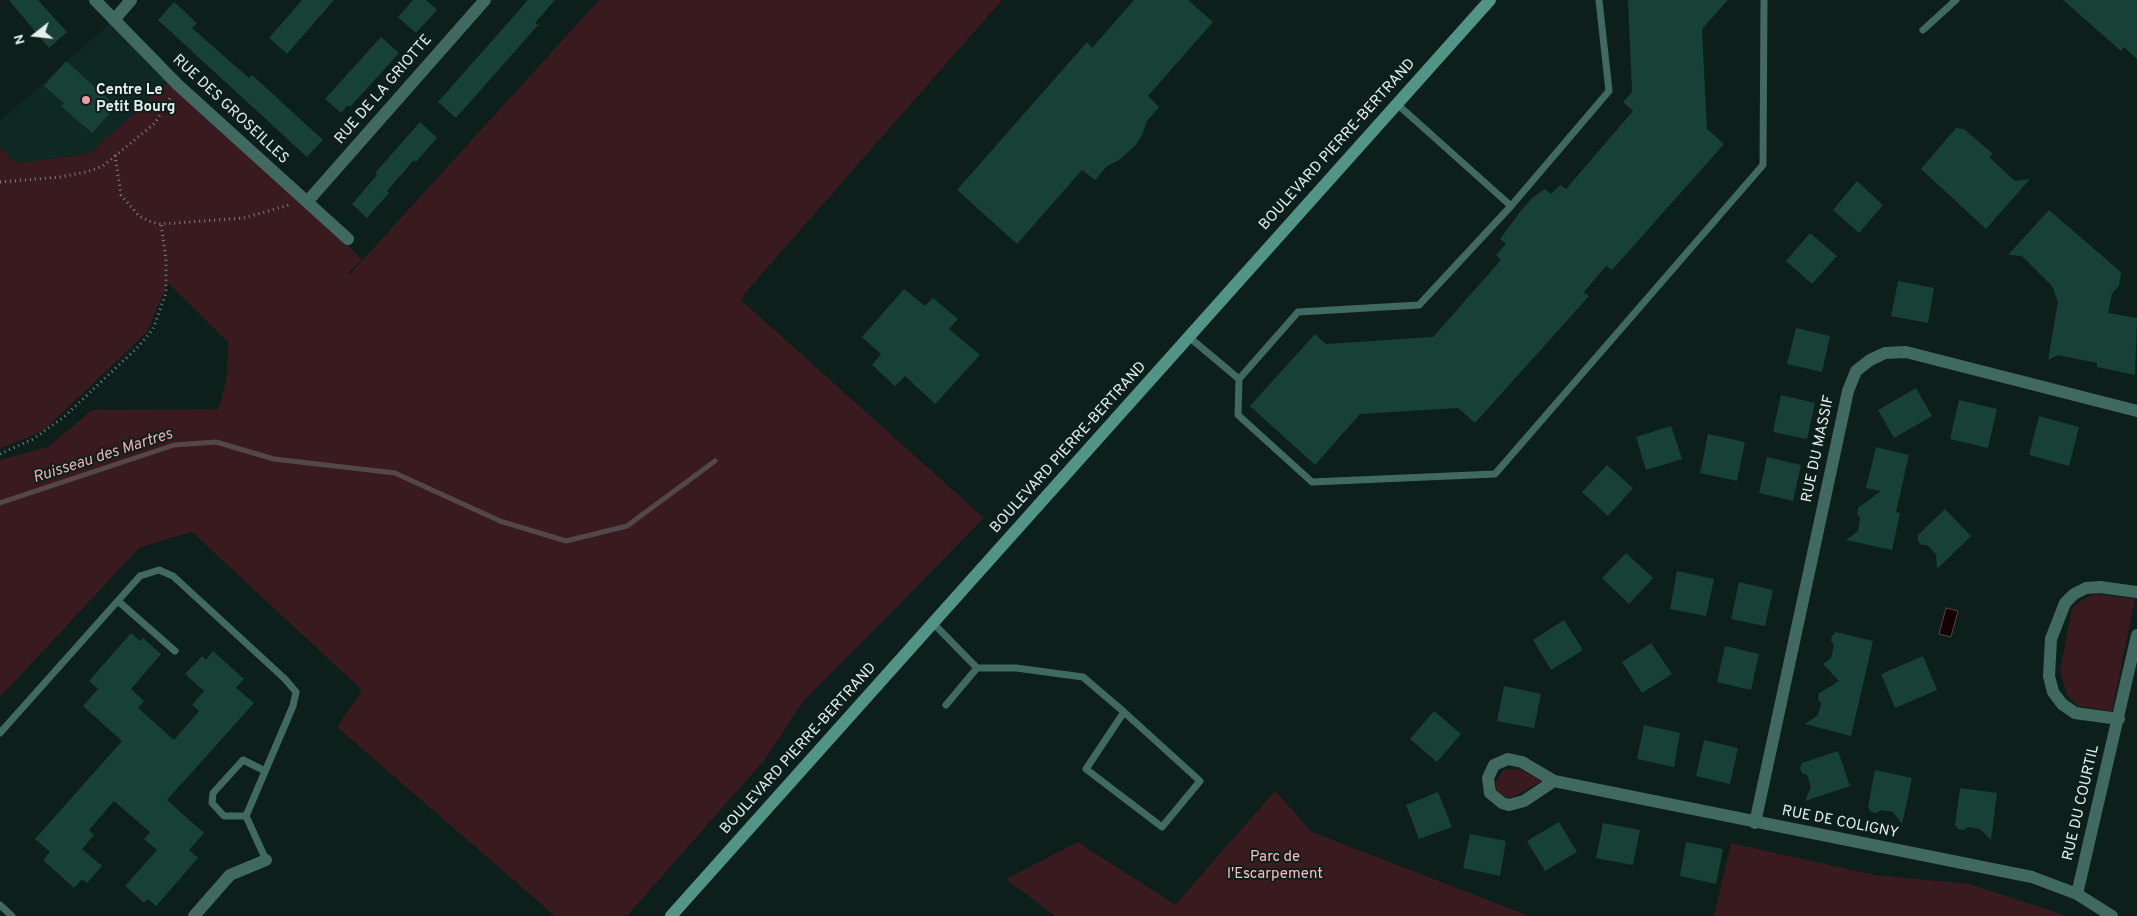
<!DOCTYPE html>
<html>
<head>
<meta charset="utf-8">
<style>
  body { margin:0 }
  #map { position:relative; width:2137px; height:916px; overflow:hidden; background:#0d1f1b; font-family:Overpass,sans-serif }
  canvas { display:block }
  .north { position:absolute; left:10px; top:10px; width:50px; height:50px; -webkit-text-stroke:4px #0d1f1b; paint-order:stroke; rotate:254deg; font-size:14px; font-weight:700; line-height:20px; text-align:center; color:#e4eeeb }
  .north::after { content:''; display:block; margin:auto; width:18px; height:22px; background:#e4eeeb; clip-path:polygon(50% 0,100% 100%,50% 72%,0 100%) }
</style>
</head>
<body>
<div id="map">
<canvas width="2137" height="916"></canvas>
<div class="north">N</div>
</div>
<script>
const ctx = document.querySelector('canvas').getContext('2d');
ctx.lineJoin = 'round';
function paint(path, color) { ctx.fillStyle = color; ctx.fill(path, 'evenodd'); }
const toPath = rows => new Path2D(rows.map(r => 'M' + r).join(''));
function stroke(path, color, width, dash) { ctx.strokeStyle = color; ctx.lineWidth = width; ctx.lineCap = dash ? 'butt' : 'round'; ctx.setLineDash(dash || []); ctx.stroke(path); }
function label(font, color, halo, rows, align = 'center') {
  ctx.font = font + ' Overpass,sans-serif'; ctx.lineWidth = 4; ctx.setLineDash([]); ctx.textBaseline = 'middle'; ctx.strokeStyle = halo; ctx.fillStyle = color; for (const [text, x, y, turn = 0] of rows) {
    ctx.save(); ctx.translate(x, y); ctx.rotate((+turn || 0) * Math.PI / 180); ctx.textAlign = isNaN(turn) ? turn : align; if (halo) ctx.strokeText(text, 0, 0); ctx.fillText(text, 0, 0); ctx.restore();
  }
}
paint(toPath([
  [114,20,172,79,89,154,16,163,0,147,0,121]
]), '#0e2923');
paint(toPath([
  [599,0,1002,0,745,293,742,301,984,518,802,703,766,758,627,916,555,916,337,727,362,690,192,532,140,547,0,697,0,460,48,447,92,410,219,409,227,376,228,342,168,283,147,332,44,430,0,449,0,147,16,163,89,154,172,79,362,259,347,274,350,274],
  [2096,594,2135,599,2112,711,2078,706,2068,696,2060,672,2072,608,2085,598],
  [1511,769,1519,769,1542,781,1513,797,1506,797,1500,794,1496,788,1496,781,1503,770],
  [1275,791,1312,832,1529,916,1055,916,1006,879,1078,842,1175,905],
  [1731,843,1874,875,1969,884,2067,916,1714,916]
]), '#391b1f');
const water = toPath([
  [1946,608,1958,611,1951,637,1939,634,1946,608]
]);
paint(water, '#150003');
stroke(water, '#534749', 1);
stroke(toPath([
  [0,503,174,445,216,442,274,459,395,473,500,521,566,541,627,526,715,461]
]), '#534749', 5);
paint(toPath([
  [9,0,38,0,67,32,49,48],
  [302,0,334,0,287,54,269,38],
  [413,0,426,0,437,10,416,33,398,17],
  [528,0,555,0,535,23,538,25,456,118,438,102],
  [1134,0,1188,0,1213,22,1148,96,1159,107,1147,121,1143,133,1136,145,1119,160,1107,166,1095,180,1082,170,1017,244,957,190,1087,42,1092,48],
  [1628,0,1728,0,1702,29,1707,129,1724,144,1612,270,1606,266,1584,292,1589,296,1475,423,1458,408,1360,414,1315,465,1250,406,1315,334,1326,344,1433,337,1501,260,1496,255,1506,244,1500,239,1520,212,1532,198,1545,189,1551,194,1560,185,1566,189,1633,111,1623,102,1632,92],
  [2063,0,2137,0,2137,59,2124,47,2121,51],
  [174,2,197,23,192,28,249,78,252,75,323,140,307,157,158,20],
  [381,37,399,53,350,107,348,105,341,113,325,99],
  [66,61,116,106,92,133,61,106,64,103,44,86],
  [420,122,437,138,416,162,414,160,387,191,389,193,367,218,352,204,377,175,375,173],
  [1956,128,1964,129,1993,154,1989,157,2015,181,2030,179,1986,229,1921,169],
  [1857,181,1883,205,1859,233,1833,210],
  [2049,210,2121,272,2119,286,2112,293,2108,313,2137,318,2135,375,2097,367,2097,363,2058,355,2048,360,2058,302,2052,286,2022,256,2008,255],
  [1810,233,1837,256,1812,284,1786,261],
  [1898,281,1934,288,1928,323,1891,316],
  [904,289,925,306,933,298,958,319,949,329,980,355,935,404,905,376,895,386,872,365,881,354,862,337],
  [1796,328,1830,336,1822,372,1787,364],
  [1916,388,1932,416,1894,438,1878,410],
  [1781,395,1815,403,1807,439,1773,432],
  [1959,400,1997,409,1988,448,1950,439],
  [2039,416,2079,427,2069,466,2029,455],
  [1671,426,1682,459,1646,470,1636,437],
  [1708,434,1745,442,1737,481,1700,473],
  [1876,447,1909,455,1896,512,1900,513,1892,550,1846,540,1858,531,1860,518,1857,514,1858,508,1881,491,1866,488],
  [1767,457,1801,465,1793,501,1759,493],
  [1607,465,1633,488,1608,516,1582,492],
  [1945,509,1971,536,1937,569,1936,554,1927,545,1922,545,1918,541,1918,535],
  [1626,553,1653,578,1629,604,1602,578],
  [1677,571,1714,579,1706,616,1670,609],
  [1739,582,1773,590,1765,626,1731,619],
  [1564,620,1583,650,1551,670,1533,640],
  [1836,632,1873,641,1851,736,1805,724,1818,715,1821,703,1818,699,1819,693,1839,681,1823,664,1831,658,1834,645,1831,641,1832,636],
  [131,633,140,641,143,638,161,654,131,689,144,701,138,708,174,740,199,711,192,705,204,691,185,674,202,656,206,660,213,651,244,679,236,688,254,703,167,800,204,833,189,850,198,858,156,906,148,899,144,903,125,886,157,850,144,839,150,832,114,801,89,830,94,835,82,849,102,866,87,883,82,879,74,888,43,860,50,852,35,839,122,741,83,706,98,689,89,681],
  [1651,643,1672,674,1642,693,1622,662],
  [1725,646,1759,654,1751,690,1717,682],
  [1923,656,1937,690,1895,708,1881,674],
  [1504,686,1541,694,1534,728,1497,721],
  [1434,711,1461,734,1437,762,1410,739],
  [1644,725,1680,733,1674,767,1637,759],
  [1704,740,1738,748,1730,784,1696,776],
  [1838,751,1850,786,1805,801,1811,787,1807,775,1802,773,1800,768,1802,763],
  [1875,770,1912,778,1902,824,1893,812,1881,810,1876,813,1871,812,1868,807],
  [1960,788,1997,793,1991,840,1980,829,1968,827,1964,830,1958,829,1955,825],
  [1438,792,1452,827,1419,839,1406,805],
  [1559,822,1577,852,1545,871,1527,841],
  [1603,823,1640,830,1633,865,1596,858],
  [1470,834,1506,841,1500,876,1463,868],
  [1686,842,1723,849,1716,884,1680,876]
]), '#174037');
stroke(toPath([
  [115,155,121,195,139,216,151,222,161,224,244,218,289,205],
  [0,182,61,177,86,172,103,166,155,123,172,95],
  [0,454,33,439,64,417,139,346,153,329,166,293,166,259,161,224]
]), '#768480', 3, [1, 4]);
stroke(toPath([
  [1923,30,1956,0],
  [1397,104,1511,206],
  [1189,337,1239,379,1298,312,1419,305,1511,206,1609,91,1599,0],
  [1239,379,1238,415,1312,482,1495,474,1763,165,1764,0],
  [118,601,175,651],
  [933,623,977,668,946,705],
  [977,668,1016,668,1083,677,1124,712,1200,781,1162,827,1086,769,1124,712],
  [0,733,140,576,159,570,173,576,285,679,296,692,293,706,246,816,266,860],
  [246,816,224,816,212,803,213,793,243,760,265,771],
  [0,905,12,916]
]), '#40695f', 7);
stroke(toPath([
  [95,0,178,85,348,239],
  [114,20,131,0],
  [307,202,485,0],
  [2119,719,2075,713,2062,704,2053,692,2049,676,2051,639,2065,603,2074,594,2086,588,2100,587,2137,592],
  [1508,759,1522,762,1554,781,1524,801,1509,805,1502,803,1490,793,1488,778,1494,765,1508,759],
  [1554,781,2032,877,2077,894,2112,916],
  [1755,823,1848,391,1856,371,1870,360,1885,353,1906,352,2137,411],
  [2077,894,2137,635],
  [194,916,230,875,266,860]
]), '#40695f', 12);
stroke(toPath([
  [671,916,1490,0]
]), '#529586', 12);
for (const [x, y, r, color] of [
  [86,100,5,"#f49aa5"]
]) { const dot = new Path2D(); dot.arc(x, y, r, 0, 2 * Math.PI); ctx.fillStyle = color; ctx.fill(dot); stroke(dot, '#0d1f1b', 2); }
label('15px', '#e4eeeb', '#0d1f1b', [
  ["RUE DE LA GRIOTTE",384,90,-49],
  ["RUE DES GROSEILLES",230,110,43],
  ["BOULEVARD PIERRE-BERTRAND",1338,145,-48],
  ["BOULEVARD PIERRE-BERTRAND",1069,448,-48],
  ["RUE DU MASSIF",1819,449,-78],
  ["BOULEVARD PIERRE-BERTRAND",799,749,-48],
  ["RUE DU COURTIL",2082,803,-77],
  ["RUE DE COLIGNY",1840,823,11]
]);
label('bold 15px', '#e4eeeb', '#0d1f1b', [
  ["Centre Le",96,91],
  ["Petit Bourg",96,108]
], 'left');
label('15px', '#febbc1', '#0d1f1b', [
  ["Parc de",1275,858],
  ["l'Escarpement",1275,875]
]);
label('italic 16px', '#edacb2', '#0d1f1b', [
  ["Ruisseau des Martres",103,457,-18]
]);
</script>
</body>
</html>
